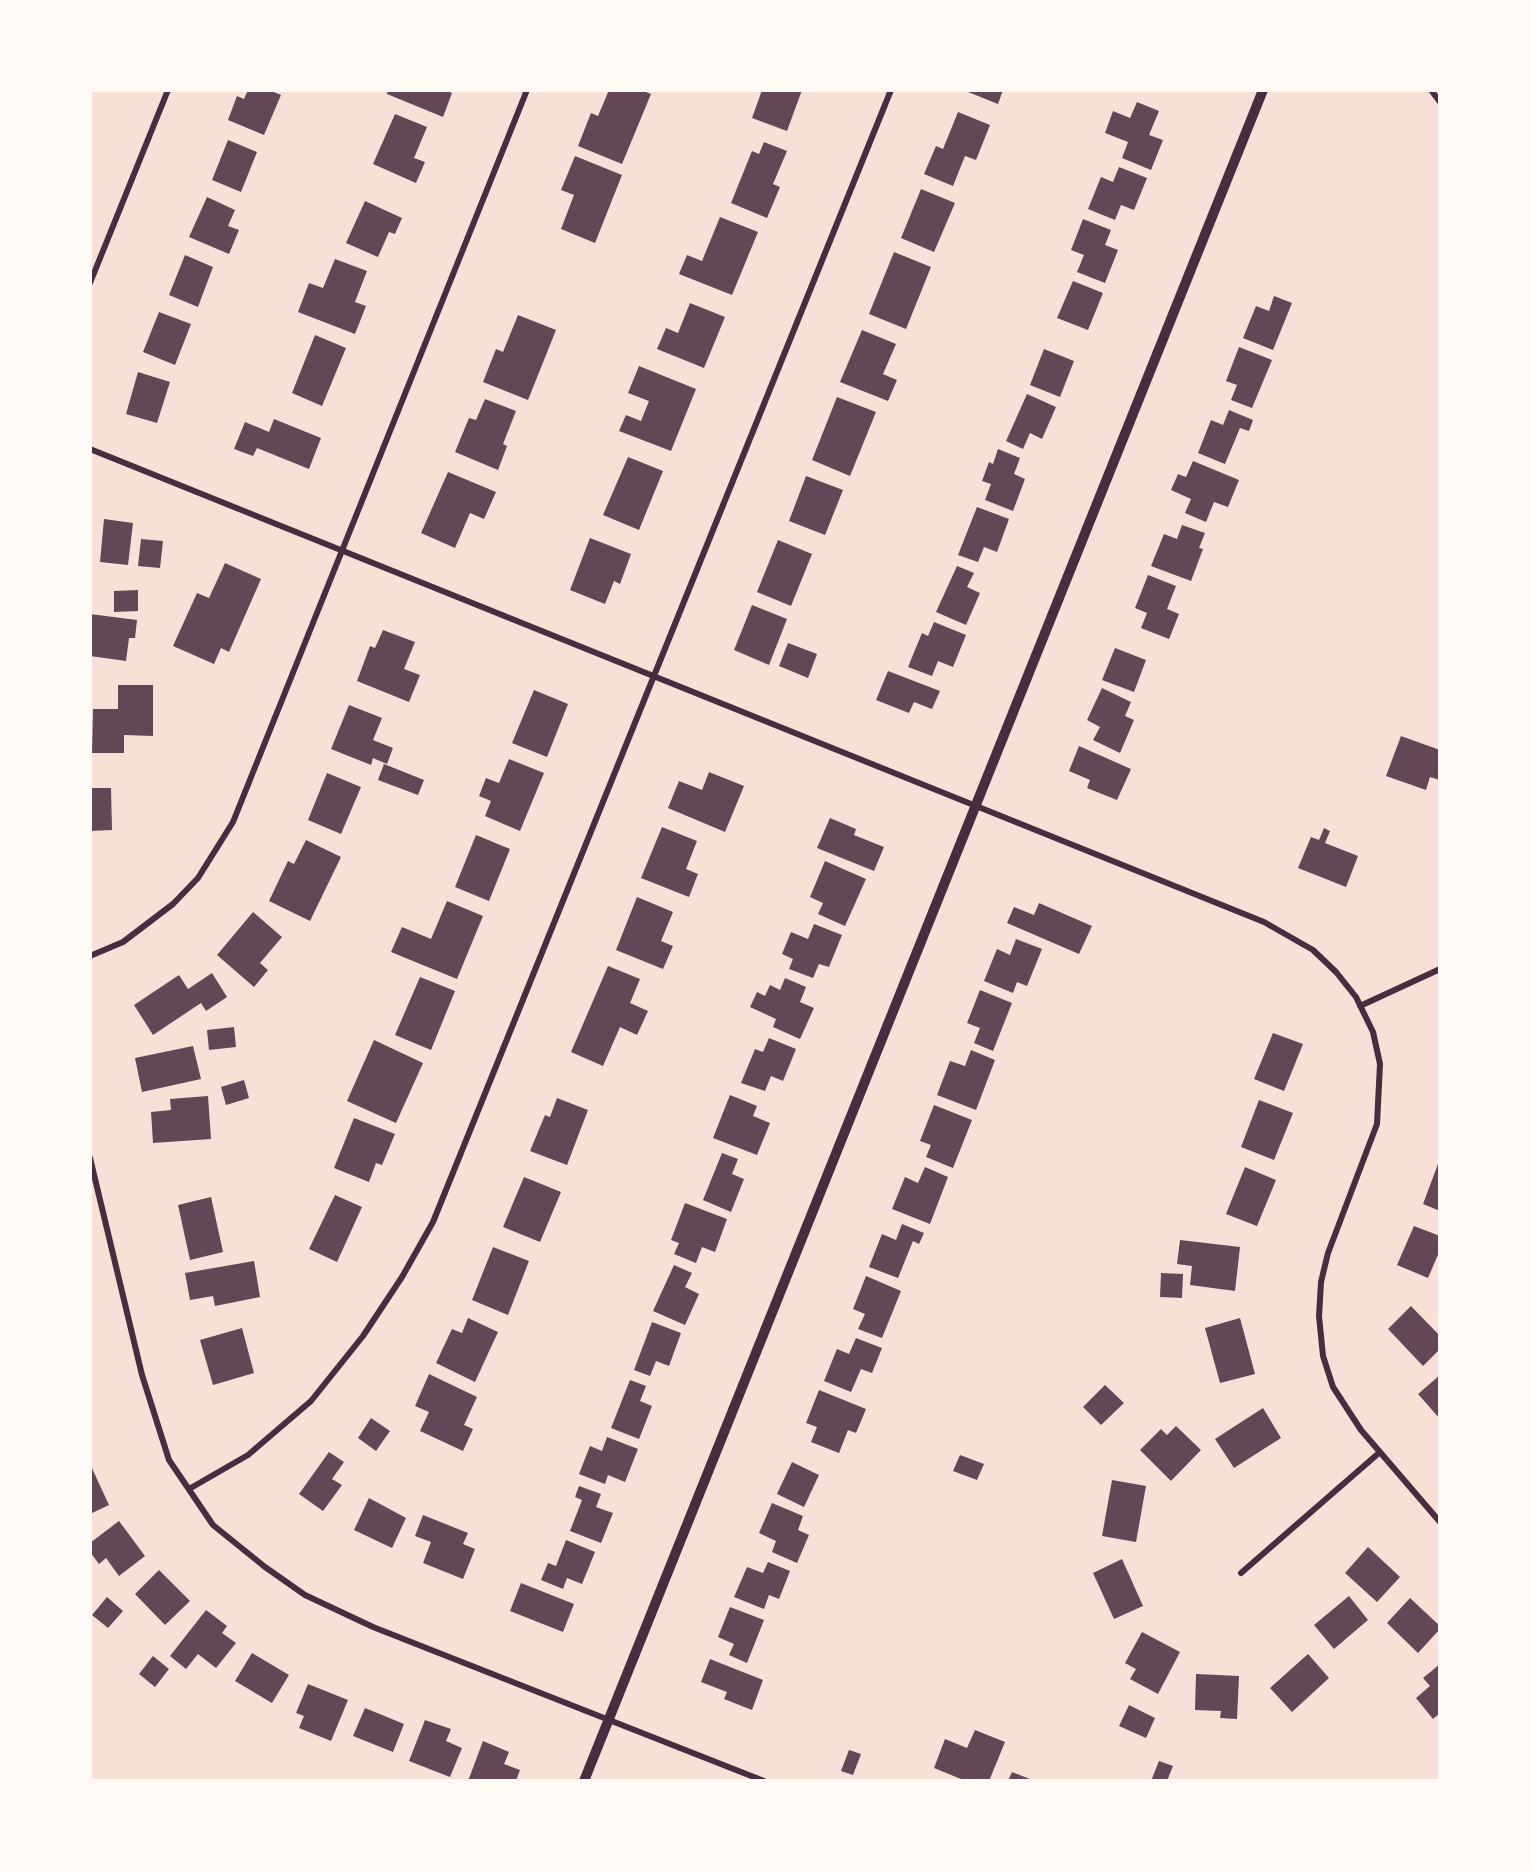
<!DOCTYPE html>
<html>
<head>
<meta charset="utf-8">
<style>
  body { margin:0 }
  #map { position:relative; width:1530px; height:1871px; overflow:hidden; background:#f7e1d7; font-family:"Libre Baskerville",serif }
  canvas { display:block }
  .frame { position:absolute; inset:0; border:92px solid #fffaf5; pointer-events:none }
</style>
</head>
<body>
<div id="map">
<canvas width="1530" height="1871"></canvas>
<div class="frame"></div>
</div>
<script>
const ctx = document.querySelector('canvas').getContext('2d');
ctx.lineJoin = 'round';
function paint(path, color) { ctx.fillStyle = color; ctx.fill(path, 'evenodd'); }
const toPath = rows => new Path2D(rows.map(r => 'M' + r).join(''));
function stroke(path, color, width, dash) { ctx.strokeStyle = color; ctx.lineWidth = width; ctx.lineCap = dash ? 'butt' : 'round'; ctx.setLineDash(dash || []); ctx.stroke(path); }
paint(toPath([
  [248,90,269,90,281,95,264,135,228,120,237,96,244,99],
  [388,90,446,90,452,93,443,117,387,94],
  [609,90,641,90,651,94,622,164,578,146,591,113,598,116],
  [762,90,802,90,787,131,752,118],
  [963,90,1003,90,998,104],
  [1137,102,1159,111,1149,135,1163,140,1151,170,1122,158,1128,142,1105,133,1113,111,1130,118],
  [958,112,990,125,976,160,965,156,953,186,924,174,936,146,943,149],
  [395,114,427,127,414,158,425,162,416,183,373,164],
  [228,140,257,152,241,192,212,180],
  [764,142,787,151,773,184,780,187,767,218,731,203,752,151,759,154],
  [575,156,622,175,595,243,561,229,574,195,561,190],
  [1119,167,1147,178,1134,210,1121,205,1115,220,1088,209,1101,177,1113,182],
  [921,189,955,203,934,252,901,238],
  [207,197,235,210,228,226,239,230,229,254,189,237],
  [365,201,402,218,395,234,389,232,378,257,346,243],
  [720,217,758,232,732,295,679,274,687,255,702,261],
  [1083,219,1111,230,1105,245,1118,250,1105,283,1077,272,1084,255,1071,250],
  [894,252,931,267,906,329,869,314],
  [185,255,213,267,198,307,169,295],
  [335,259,367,271,355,302,366,306,355,334,298,312,309,283,323,288],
  [1073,281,1103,293,1088,330,1057,318],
  [1274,296,1292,303,1273,350,1243,338,1256,306,1269,311],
  [690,303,725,317,704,368,657,349,666,328,678,333],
  [159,312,191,324,175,365,143,352],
  [518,315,556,330,528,400,483,382,496,349,503,352],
  [862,330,896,344,883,374,897,380,888,401,840,382],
  [315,335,346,348,322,406,292,393],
  [1239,347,1272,360,1252,408,1231,400,1237,385,1226,381],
  [1044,349,1074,361,1060,397,1030,385],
  [639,366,696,389,671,451,619,431,626,415,641,421,649,401,628,393],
  [138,372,170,382,157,423,126,414],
  [1027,394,1056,407,1042,439,1030,433,1023,449,1006,441],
  [837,397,876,412,850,476,812,460],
  [485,399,516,411,503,444,507,446,498,470,455,452,469,418,476,420],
  [1229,410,1253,420,1249,431,1240,428,1225,464,1198,453,1211,420,1223,425],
  [274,419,321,438,309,469,257,448,253,456,234,449,245,422,269,432],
  [998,449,1020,458,1014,474,1025,479,1013,511,985,500,991,484,982,481,989,462,993,464],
  [628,457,663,471,639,530,603,515],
  [1193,461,1239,480,1228,507,1214,502,1206,522,1185,513,1191,499,1171,490,1178,474,1186,477],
  [448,472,496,492,484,519,470,513,455,548,421,533],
  [806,476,843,490,825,535,789,521],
  [977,507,1009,519,997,552,984,547,978,562,958,555],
  [104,519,133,523,128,565,100,562],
  [1182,525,1205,533,1199,548,1203,549,1191,581,1151,566,1164,534,1177,539],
  [590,538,631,554,620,584,614,581,605,604,570,590],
  [141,539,163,541,160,568,138,566],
  [778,540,812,554,791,606,757,592],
  [225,563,261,579,229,652,221,648,214,664,173,646,197,593,209,598],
  [957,566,974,573,967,587,980,593,966,625,936,612],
  [1148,575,1176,586,1167,609,1179,614,1169,639,1141,628,1147,613,1135,608],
  [138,590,138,611,114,612,114,591],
  [752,605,787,619,769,665,734,650],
  [90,614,137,620,135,638,129,638,126,661,90,656],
  [934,622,966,635,953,667,938,661,932,676,908,667,922,633,928,636],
  [383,630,415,642,404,669,420,675,409,702,357,681,370,646,375,648],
  [788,643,817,654,808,678,779,666],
  [1115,648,1146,660,1134,692,1102,680],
  [888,671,940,691,932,709,914,702,909,713,876,700],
  [118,685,153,685,153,736,124,735,124,753,92,753,93,709,118,709],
  [1102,688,1131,702,1125,716,1134,720,1120,753,1093,740,1100,727,1087,720],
  [534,690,568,704,547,757,512,743],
  [349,705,382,718,373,740,393,748,387,764,373,758,371,765,331,749],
  [1401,736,1440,750,1440,780,1430,777,1426,790,1386,776],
  [1079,746,1131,769,1117,800,1087,788,1090,780,1069,771],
  [509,759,544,773,520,831,485,816,491,801,479,796,486,778,499,783],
  [384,764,424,780,418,795,378,780],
  [709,772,744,786,725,832,668,808,679,781,702,790],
  [327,773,361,787,341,834,308,820],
  [90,788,111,788,112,830,90,831],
  [830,818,856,829,854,835,884,847,874,871,817,848],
  [662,827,697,841,686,869,698,874,689,897,641,878],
  [1324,828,1330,831,1325,843,1358,856,1346,887,1298,868,1311,837,1319,840],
  [476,835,510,849,489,901,455,887],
  [306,840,341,857,310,921,269,901,288,861,294,864],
  [825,861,866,879,845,926,818,914,823,903,810,897],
  [637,897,673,912,661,941,673,946,663,969,616,950],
  [447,901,483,916,457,979,391,952,402,927,431,939],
  [1039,903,1092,926,1079,954,1007,923,1014,907,1034,915],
  [253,912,282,937,260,963,268,970,254,987,217,955],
  [814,924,842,935,829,967,819,964,813,978,789,969,793,959,782,954,791,932,808,939],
  [1016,939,1042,949,1027,986,1017,982,1013,993,984,981,997,949,1010,955],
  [608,966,640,979,630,1003,648,1011,637,1035,620,1027,603,1066,571,1052],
  [212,973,227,997,206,1011,201,1003,153,1035,134,1005,179,975,188,989],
  [420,977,455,991,431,1050,395,1035],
  [785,978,806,987,800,1002,814,1008,800,1039,773,1027,776,1019,750,1007,757,992,765,996,770,985,780,990],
  [980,990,1012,1003,993,1051,974,1043,980,1028,967,1023],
  [234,1027,236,1047,209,1050,207,1030],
  [1273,1033,1303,1044,1284,1091,1254,1079],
  [769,1038,796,1049,783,1081,771,1076,765,1091,741,1083,755,1049,763,1052],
  [374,1040,423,1063,396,1123,347,1101],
  [193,1046,201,1079,142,1092,135,1058],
  [971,1050,995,1060,976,1110,937,1095,950,1061,965,1066],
  [244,1080,249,1098,226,1105,221,1087],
  [730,1095,757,1106,753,1116,770,1123,757,1155,713,1138],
  [208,1096,211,1139,153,1143,151,1112,171,1110,170,1099],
  [557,1098,588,1110,567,1165,530,1151,545,1115,550,1117],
  [1259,1100,1293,1113,1274,1160,1241,1147],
  [934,1105,972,1120,953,1168,926,1157,931,1145,920,1141],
  [354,1118,395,1134,382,1165,376,1163,369,1182,334,1168],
  [722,1153,738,1159,732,1174,744,1179,731,1212,703,1200],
  [1438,1164,1440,1165,1440,1211,1423,1204],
  [925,1167,948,1177,930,1224,892,1209,905,1177,918,1183],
  [1245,1167,1276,1180,1257,1226,1226,1214],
  [524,1177,561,1192,540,1242,503,1227],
  [335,1195,362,1207,337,1262,309,1249],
  [211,1197,223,1252,190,1260,178,1205],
  [685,1203,727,1219,715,1252,702,1247,696,1263,674,1254,679,1243,671,1240],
  [902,1224,924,1233,919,1244,913,1241,898,1278,869,1267,882,1234,896,1240],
  [1414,1226,1440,1236,1440,1250,1428,1278,1397,1265],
  [1180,1240,1240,1247,1235,1291,1190,1285,1192,1266,1177,1264],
  [493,1247,529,1261,508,1315,472,1300],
  [254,1261,260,1297,215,1306,213,1296,190,1300,185,1273],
  [674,1265,692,1273,685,1287,699,1294,685,1325,653,1311],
  [1161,1273,1183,1274,1182,1298,1160,1297],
  [866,1276,901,1291,882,1338,858,1329,865,1314,853,1309],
  [1411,1306,1440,1336,1440,1349,1423,1366,1388,1329],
  [468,1318,498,1332,475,1382,436,1363,452,1329,462,1333],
  [1240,1318,1255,1374,1220,1383,1205,1328],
  [652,1322,681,1333,669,1366,656,1361,650,1376,634,1370],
  [242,1328,254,1373,213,1385,200,1340],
  [856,1338,882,1348,872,1373,861,1369,851,1392,824,1381,837,1349,849,1354],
  [429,1374,477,1397,464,1425,473,1429,463,1451,420,1431,429,1412,415,1406],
  [1440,1375,1440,1419,1418,1394],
  [630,1380,646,1386,640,1401,652,1406,639,1439,611,1428],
  [1105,1385,1124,1403,1101,1425,1083,1407],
  [819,1390,866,1409,856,1433,848,1430,839,1453,811,1442,817,1427,806,1423],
  [1263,1408,1281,1438,1234,1468,1215,1439],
  [371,1418,390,1431,376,1451,358,1438],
  [1176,1426,1201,1450,1171,1481,1140,1450,1161,1429,1167,1435],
  [607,1437,638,1449,625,1482,608,1475,605,1484,579,1474,590,1446,602,1451],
  [329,1452,344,1462,332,1479,342,1485,323,1511,299,1494],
  [960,1455,984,1464,977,1480,953,1471],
  [792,1462,819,1475,804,1507,777,1494],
  [90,1464,109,1505,90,1514],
  [1112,1480,1146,1486,1136,1542,1102,1536],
  [579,1486,601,1494,596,1507,613,1513,601,1543,570,1531,582,1500,575,1497],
  [369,1498,406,1518,392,1548,354,1530],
  [772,1503,803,1516,798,1530,809,1535,797,1563,772,1552,776,1541,759,1533],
  [423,1515,468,1533,463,1544,475,1549,463,1579,423,1563,431,1542,415,1536],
  [119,1521,145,1556,119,1576,106,1558,99,1564,90,1552,90,1543],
  [566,1540,595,1552,582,1584,567,1578,563,1589,541,1580,548,1563,556,1566],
  [1368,1547,1400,1577,1377,1602,1345,1573],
  [1122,1559,1143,1606,1114,1619,1093,1573],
  [768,1562,790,1571,779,1599,769,1595,764,1609,734,1597,747,1567,763,1573],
  [159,1570,190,1601,165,1625,135,1594],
  [521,1583,574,1604,563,1632,510,1611],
  [1349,1596,1368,1620,1334,1649,1314,1625],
  [107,1597,123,1611,108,1628,92,1615],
  [1410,1598,1440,1626,1440,1629,1418,1653,1387,1623],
  [730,1607,764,1620,747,1663,729,1655,734,1644,718,1637],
  [206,1610,227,1626,222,1633,236,1643,216,1668,198,1654,186,1669,170,1656],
  [1142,1632,1180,1652,1158,1694,1130,1679,1136,1669,1125,1663],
  [252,1653,289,1675,272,1703,235,1681],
  [1308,1654,1329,1678,1292,1712,1270,1688],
  [153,1656,169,1669,155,1687,139,1674],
  [710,1659,763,1680,752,1710,724,1699,727,1692,701,1682],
  [1440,1664,1440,1713,1433,1719,1416,1698,1430,1686,1423,1678],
  [1196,1674,1239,1676,1237,1719,1220,1718,1221,1711,1195,1710],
  [308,1684,348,1700,331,1741,299,1728,304,1716,296,1713],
  [1129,1705,1155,1718,1146,1738,1119,1726],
  [365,1708,404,1724,393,1752,353,1736],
  [425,1720,451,1729,446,1741,462,1748,450,1777,409,1761],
  [975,1730,1005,1742,989,1781,966,1781,934,1768,945,1739,967,1748],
  [483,1741,509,1752,504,1764,520,1770,516,1781,468,1781],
  [849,1750,861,1754,853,1775,841,1771],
  [1159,1761,1173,1766,1167,1781,1151,1781],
  [1012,1772,1035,1781,1008,1781]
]), '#644757');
stroke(toPath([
  [1431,90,1440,102],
  [90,283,168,90],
  [90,449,1264,922,1313,950,1336,972,1356,997,1373,1032,1380,1064,1377,1124,1328,1253,1321,1282,1319,1316,1323,1356,1333,1387,1361,1430,1440,1522],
  [90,956,123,942,173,904,198,878,233,822,527,90],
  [1360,1006,1440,969],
  [90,1158,142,1375,169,1460,213,1525,265,1567,305,1595,373,1627,764,1781],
  [189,1489,248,1455,311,1401,363,1336,402,1277,433,1222,891,90],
  [1241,1573,1380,1452]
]), '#4a2c40', 6);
stroke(toPath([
  [584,1781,1263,90]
]), '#4a2c40', 10);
</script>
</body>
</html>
